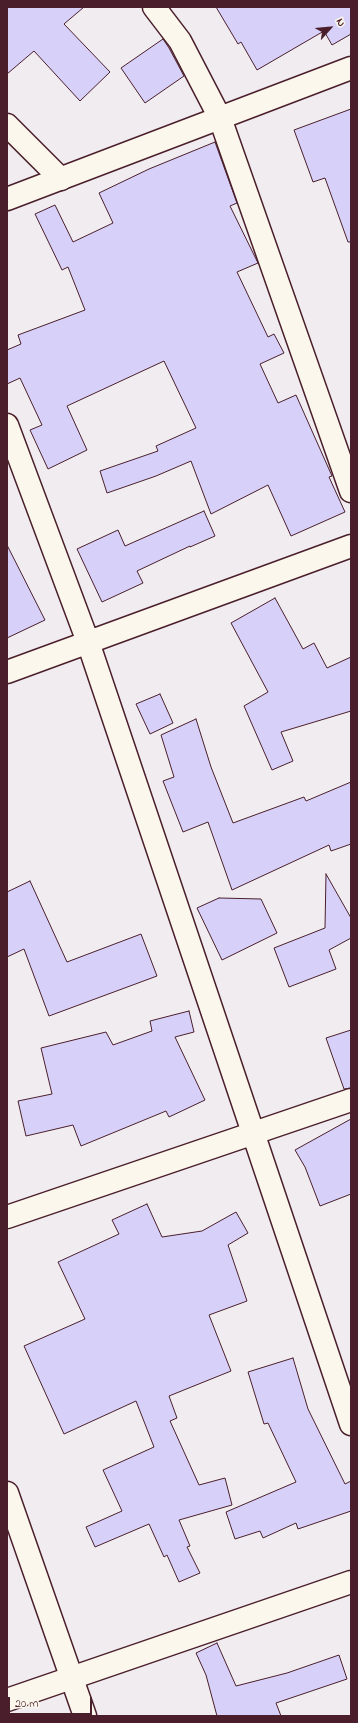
<!DOCTYPE html>
<html>
<head>
<meta charset="utf-8">
<style>
  body { margin:0 }
  #map { position:relative; width:358px; height:1723px; overflow:hidden; background:#f0ecf0; font-family:"Indie Flower",sans-serif }
  canvas { display:block }
  .frame { position:absolute; inset:0; border:8px solid #4a1f2b; pointer-events:none }
  .north { position:absolute; left:310px; top:8px; width:40px; height:40px; -webkit-text-stroke:3px #fbf7ec; paint-order:stroke; rotate:63deg; font-size:11px; font-weight:700; line-height:16px; text-align:center; color:#4a1f2b }
  .north::after { content:''; display:block; margin:auto; width:14px; height:18px; background:#4a1f2b; clip-path:polygon(50% 0,100% 100%,50% 72%,0 100%) }
  .scale { position:absolute; left:8px; top:1697px; width:84px; height:18px; box-sizing:border-box; border:2px solid #4a1f2b; border-top:0; padding-left:5px; font-size:12px; line-height:14px; white-space:nowrap; color:#4a1f2b; -webkit-text-stroke:3px #fbf7ec; paint-order:stroke }
</style>
</head>
<body>
<div id="map">
<canvas width="358" height="1723"></canvas>
<div class="frame"></div>
<div class="north">N</div>
<div class="scale">20 m</div>
</div>
<script>
const ctx = document.querySelector('canvas').getContext('2d');
ctx.lineJoin = 'round';
function paint(path, color) { ctx.fillStyle = color; ctx.fill(path, 'evenodd'); }
const toPath = rows => new Path2D(rows.map(r => 'M' + r).join(''));
function stroke(path, color, width, dash) { ctx.strokeStyle = color; ctx.lineWidth = width; ctx.lineCap = dash ? 'butt' : 'round'; ctx.setLineDash(dash || []); ctx.stroke(path); }
const building = toPath([
  [7,7,84,7,64,24,110,72,80,101,34,51,7,74,7,7],
  [216,7,351,7,351,34,332,45,324,31,257,70,241,42,238,44,216,7],
  [163,39,169,48,184,76,145,103,121,68,163,39],
  [351,109,351,242,348,242,325,178,313,182,294,130,351,109],
  [215,142,237,203,230,206,258,263,237,272,268,337,274,334,284,353,260,364,278,403,296,395,332,476,329,477,345,512,291,536,268,485,211,514,191,461,156,476,107,493,100,471,158,451,156,446,196,428,164,361,67,406,87,450,48,469,30,430,42,425,20,378,7,384,7,350,21,344,18,335,85,310,68,267,62,270,35,214,55,205,73,242,113,223,99,193,149,169,215,142],
  [204,511,215,536,190,547,190,546,137,571,143,583,102,602,77,549,118,530,125,546,204,511],
  [7,545,45,620,7,638,7,545],
  [275,598,303,649,314,643,327,668,351,657,351,711,281,732,293,761,272,770,244,706,268,692,231,623,275,598],
  [160,694,173,723,150,734,136,704,160,694],
  [196,719,211,767,233,823,304,797,306,801,351,782,351,844,331,851,329,845,232,890,208,822,183,832,163,781,174,777,161,735,196,719],
  [326,874,351,918,351,938,329,950,336,969,289,987,274,948,325,928,326,874],
  [30,881,67,962,141,934,157,976,49,1016,24,949,7,957,7,892,30,881],
  [219,898,261,899,277,933,222,960,197,908,219,898],
  [189,1011,194,1032,175,1037,205,1100,169,1117,166,1111,81,1146,73,1125,26,1136,18,1101,52,1094,41,1048,106,1032,113,1045,152,1031,150,1021,189,1011],
  [351,1030,351,1088,344,1089,326,1038,351,1030],
  [351,1119,351,1194,320,1206,305,1167,295,1150,351,1119],
  [147,1204,162,1237,202,1231,236,1212,248,1233,228,1245,247,1301,209,1315,231,1371,169,1396,177,1418,170,1421,199,1485,225,1478,232,1505,179,1520,190,1546,187,1547,200,1573,179,1582,167,1555,164,1557,149,1524,95,1547,86,1527,122,1511,103,1470,154,1447,136,1401,64,1434,24,1346,85,1319,58,1262,119,1234,112,1220,147,1204],
  [293,1358,308,1409,345,1484,351,1481,351,1511,298,1529,296,1523,263,1538,260,1531,235,1539,226,1512,296,1482,268,1423,264,1424,248,1372,293,1358],
  [217,1643,236,1686,287,1673,339,1655,347,1679,276,1703,281,1716,217,1716,206,1675,196,1653,217,1643]
]);
paint(building, '#d7d1f9');
stroke(building, '#4a1f2b', 1);
const street = toPath([
  [154,7,180,41,220,118,351,491],
  [7,125,61,179],
  [7,425,88,642,351,1424],
  [7,672,351,546],
  [7,1217,351,1100],
  [7,1700,351,1582]
]);
const secondary = toPath([
  [7,199,351,68],
  [7,1493,85,1716]
]);
stroke(street, '#4a1f2b', 25);
stroke(secondary, '#4a1f2b', 25);
stroke(street, '#fbf7ec', 22);
stroke(secondary, '#fbf7ec', 22);
</script>
</body>
</html>
